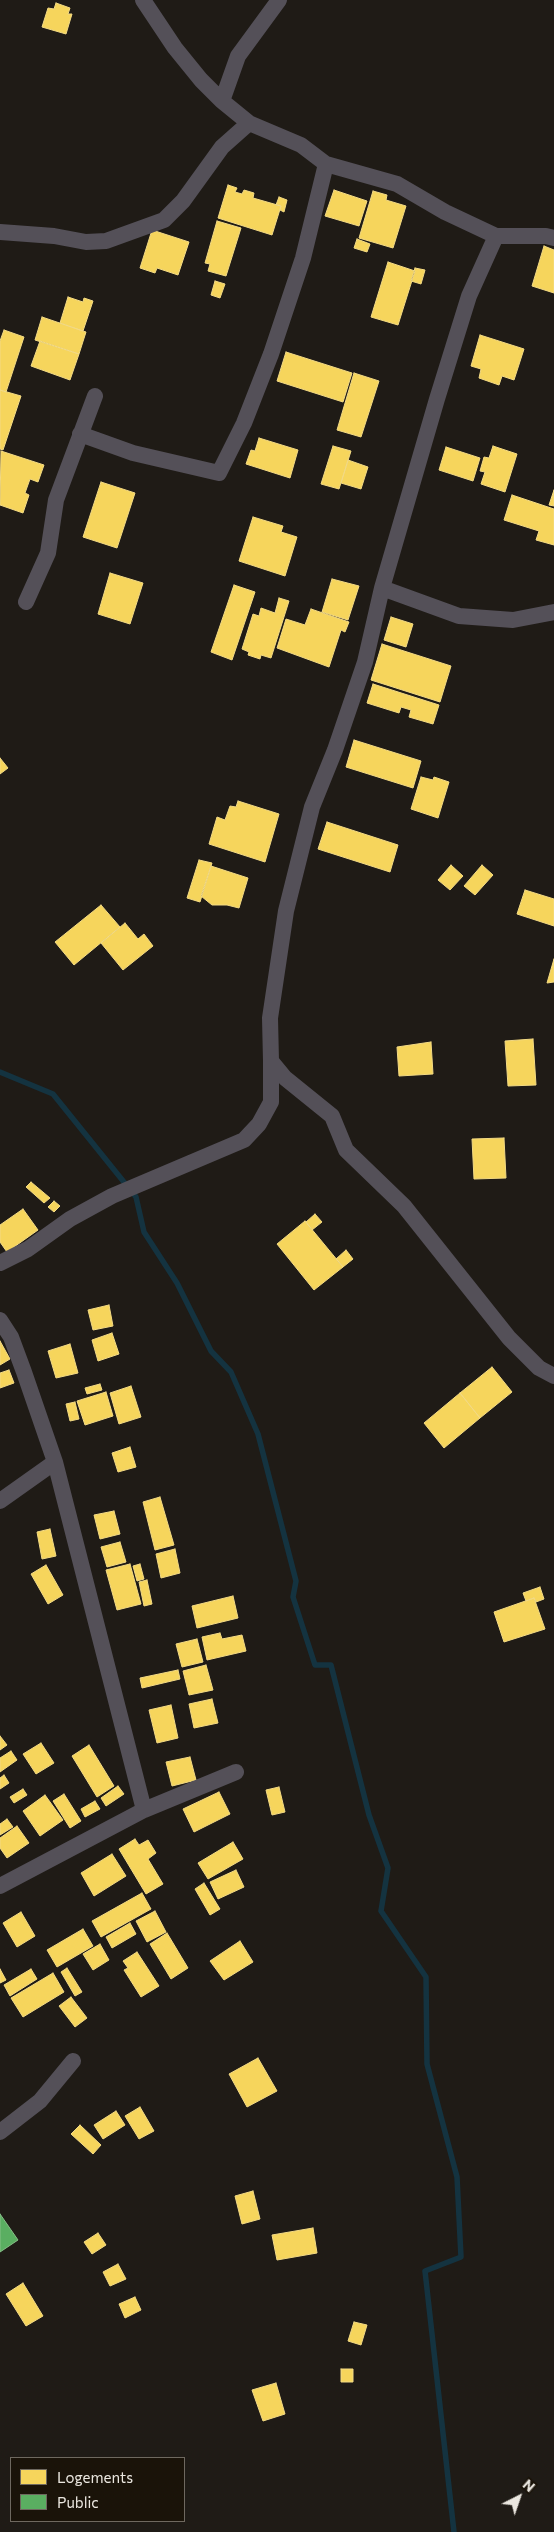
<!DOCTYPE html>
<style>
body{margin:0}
#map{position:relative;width:554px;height:2532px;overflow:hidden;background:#1f1b16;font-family:Commissioner,sans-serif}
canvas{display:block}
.legend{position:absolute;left:10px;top:2457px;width:175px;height:65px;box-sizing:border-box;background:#1a1309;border:1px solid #6e685f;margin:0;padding:6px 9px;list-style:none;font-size:15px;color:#ebe7e0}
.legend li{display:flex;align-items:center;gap:10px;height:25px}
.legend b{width:25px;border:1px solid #6e685f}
.north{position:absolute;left:494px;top:2472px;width:50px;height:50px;-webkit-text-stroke:4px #1a1309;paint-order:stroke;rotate:41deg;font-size:14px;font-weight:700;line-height:20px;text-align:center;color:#ebe7e0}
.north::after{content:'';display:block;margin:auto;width:18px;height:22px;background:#ebe7e0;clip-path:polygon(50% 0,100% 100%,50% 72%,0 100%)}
</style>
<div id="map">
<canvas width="554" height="2532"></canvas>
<ul class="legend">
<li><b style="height:14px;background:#f6d55c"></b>Logements</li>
<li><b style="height:14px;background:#5aae61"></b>Public</li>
</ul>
<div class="north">N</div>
</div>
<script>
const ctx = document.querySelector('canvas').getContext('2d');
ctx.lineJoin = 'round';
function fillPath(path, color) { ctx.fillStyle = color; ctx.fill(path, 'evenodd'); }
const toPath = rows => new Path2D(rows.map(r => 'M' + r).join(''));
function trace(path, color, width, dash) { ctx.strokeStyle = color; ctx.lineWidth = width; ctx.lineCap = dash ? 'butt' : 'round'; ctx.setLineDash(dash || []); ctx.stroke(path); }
const homes = toPath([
 [56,3,70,8,68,14,72,14,66,34,42,27,48,8,54,9,56,3],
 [228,185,237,188,235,192,242,194,244,190,254,193,253,198,281,206,272,235,218,218,228,185],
 [334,190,367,201,359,226,325,216,334,190],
 [373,191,387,195,386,200,406,206,393,248,359,238,373,191],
 [279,197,287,200,284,212,280,210,281,206,276,205,279,197],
 [217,221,241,228,226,276,208,271,210,264,205,263,217,221],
 [152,230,189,242,178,275,157,268,155,273,140,268,152,230],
 [357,239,370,244,367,252,354,248,357,239],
 [544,246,554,250,554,293,532,286,544,246],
 [388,262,415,271,398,325,371,317,388,262],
 [415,268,425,270,421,284,411,281,415,268],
 [215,281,225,284,220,298,211,295,215,281],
 [68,297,83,302,84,298,93,301,83,331,60,323,68,297],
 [42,317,86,332,79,354,35,340,42,317],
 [4,330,24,337,6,392,0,390,0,341,4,330],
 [480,335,524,349,514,380,502,376,499,385,479,378,481,369,471,366,480,335],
 [40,341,79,354,70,380,31,366,40,341],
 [286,352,352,373,343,402,277,381,286,352],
 [354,373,379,381,361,437,337,430,354,373],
 [0,390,21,396,3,450,0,449,0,390],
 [259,438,298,450,290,478,246,464,251,450,255,451,259,438],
 [333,446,351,451,339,489,321,484,333,446],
 [493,446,517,454,505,492,481,484,485,472,480,471,484,457,489,458,493,446],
 [446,447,480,458,473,481,439,470,446,447],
 [1,451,44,465,38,482,30,479,25,493,29,495,23,513,0,505,1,451],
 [348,460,368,467,361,489,341,483,348,460],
 [101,482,135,493,117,548,83,537,101,482],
 [554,490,554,506,549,505,554,490],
 [512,495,554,509,554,545,536,540,539,531,504,520,512,495],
 [253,517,283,526,281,532,297,537,285,576,239,561,253,517],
 [110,573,143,583,130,624,98,614,110,573],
 [332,579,359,586,348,620,322,612,332,579],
 [234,585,255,592,232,660,211,652,234,585],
 [279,598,289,601,271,658,261,655,260,659,248,655,249,652,242,649,253,614,259,616,261,608,275,613,279,598],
 [311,609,349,622,345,632,341,630,329,667,277,648,286,619,305,625,311,609],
 [391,617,413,624,406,647,384,640,391,617],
 [382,644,451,666,440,702,371,680,382,644],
 [373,684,439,705,433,724,409,717,411,710,401,707,399,713,367,703,373,684],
 [354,740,421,761,413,788,346,767,354,740],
 [0,758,8,768,0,774,0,758],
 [421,777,433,780,434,777,449,782,438,818,411,809,421,777],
 [238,801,279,814,265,862,209,844,217,817,225,820,230,806,236,807,238,801],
 [327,822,398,845,390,872,318,849,327,822],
 [199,860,212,863,200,902,187,898,199,860],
 [451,865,463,876,450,890,438,880,451,865],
 [482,865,493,875,475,895,464,886,482,865],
 [211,866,248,878,239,908,227,905,212,905,201,896,211,866],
 [525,890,554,899,554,926,517,914,525,890],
 [101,905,120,927,74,965,55,942,101,905],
 [125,923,138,939,144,934,153,946,123,970,101,943,125,923],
 [554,959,554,982,547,983,554,959],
 [533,1039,536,1085,508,1086,505,1041,533,1039],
 [431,1042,433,1074,399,1076,397,1047,431,1042],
 [504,1138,506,1178,474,1179,472,1139,504,1138],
 [31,1182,50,1198,44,1203,26,1187,31,1182],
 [54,1201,60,1206,54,1212,48,1207,54,1201],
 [23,1209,38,1230,7,1252,0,1242,0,1225,23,1209],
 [315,1214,322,1222,312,1230,306,1222,315,1214],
 [305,1221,343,1267,314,1290,277,1244,305,1221],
 [346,1250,353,1259,343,1267,336,1259,346,1250],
 [109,1305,113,1326,93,1330,88,1310,109,1305],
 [112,1333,119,1354,98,1361,92,1340,112,1333],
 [0,1341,10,1359,0,1365,0,1341],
 [70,1344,78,1373,56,1378,48,1351,70,1344],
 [492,1367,512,1392,480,1418,460,1393,492,1367],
 [9,1370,14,1383,0,1388,0,1373,9,1370],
 [100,1384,102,1390,87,1394,85,1388,100,1384],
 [131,1386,141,1417,119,1424,110,1393,131,1386],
 [106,1392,113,1416,85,1425,77,1401,106,1392],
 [460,1393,480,1418,444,1448,424,1423,460,1393],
 [75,1402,79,1419,70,1421,66,1404,75,1402],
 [130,1447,136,1467,118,1472,112,1453,130,1447],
 [160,1497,174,1545,155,1550,143,1502,160,1497],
 [114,1511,120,1534,100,1539,94,1515,114,1511],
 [50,1529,56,1556,42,1559,37,1532,50,1529],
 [120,1542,126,1562,107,1567,101,1547,120,1542],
 [175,1549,180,1573,161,1578,156,1554,175,1549],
 [130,1564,141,1604,117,1610,106,1570,130,1564],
 [140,1564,144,1579,137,1581,133,1566,140,1564],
 [46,1565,63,1595,48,1604,31,1574,46,1565],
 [147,1580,152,1604,144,1606,139,1582,147,1580],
 [540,1587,544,1599,536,1602,534,1598,526,1601,523,1593,540,1587],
 [233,1596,238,1618,197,1628,192,1606,233,1596],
 [534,1598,545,1629,504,1642,494,1612,534,1598],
 [220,1633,222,1639,242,1635,246,1651,207,1660,202,1637,220,1633],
 [197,1639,203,1662,182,1667,176,1644,197,1639],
 [206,1665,213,1690,189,1695,183,1671,206,1665],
 [178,1670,180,1679,142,1688,140,1678,178,1670],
 [212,1699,218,1723,194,1728,189,1704,212,1699],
 [171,1705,178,1738,157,1743,149,1710,171,1705],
 [0,1736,7,1745,0,1750,0,1736],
 [41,1743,54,1763,36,1774,23,1754,41,1743],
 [89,1745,114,1786,97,1797,72,1756,89,1745],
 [11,1751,17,1760,0,1772,0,1758,11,1751],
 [190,1757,196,1780,172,1786,166,1762,190,1757],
 [4,1775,9,1783,0,1789,0,1778,4,1775],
 [118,1786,124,1794,106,1806,101,1798,118,1786],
 [279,1787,285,1812,272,1815,266,1790,279,1787],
 [23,1789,27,1795,14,1803,10,1797,23,1789],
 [219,1792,230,1814,194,1832,183,1809,219,1792],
 [64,1794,81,1821,70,1828,53,1801,64,1794],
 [45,1795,63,1820,40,1836,23,1811,45,1795],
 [95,1801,100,1809,85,1817,81,1809,95,1801],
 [7,1819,13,1827,0,1835,0,1824,7,1819],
 [17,1826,29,1843,7,1858,0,1848,0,1838,17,1826],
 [135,1839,139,1845,148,1840,156,1853,148,1859,163,1884,146,1894,119,1849,135,1839],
 [233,1842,243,1859,208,1879,198,1863,233,1842],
 [112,1854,126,1876,94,1896,81,1873,112,1854],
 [236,1870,244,1887,218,1899,210,1882,236,1870],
 [204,1883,220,1909,210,1915,195,1889,204,1883],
 [142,1893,151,1909,101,1937,92,1921,142,1893],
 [155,1911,166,1932,147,1942,136,1921,155,1911],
 [21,1912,35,1936,17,1947,3,1923,21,1912],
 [130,1923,136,1934,112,1948,106,1937,130,1923],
 [83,1929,93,1946,57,1967,47,1950,83,1929],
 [167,1933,188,1968,171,1979,150,1944,167,1933],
 [240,1941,253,1962,224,1980,210,1961,240,1941],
 [100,1944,109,1960,93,1970,83,1954,100,1944],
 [137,1952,159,1986,141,1997,124,1970,128,1968,123,1961,137,1952],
 [67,1968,82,1992,75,1996,61,1972,67,1968],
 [0,1969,6,1980,0,1983,0,1969],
 [31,1969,37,1979,10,1996,4,1985,31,1969],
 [53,1973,64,1992,23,2017,11,1998,53,1973],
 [71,1997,87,2018,75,2027,59,2006,71,1997],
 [258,2058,277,2091,247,2107,229,2074,258,2058],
 [140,2107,154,2131,139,2139,125,2116,140,2107],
 [116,2111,125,2125,103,2139,94,2125,116,2111],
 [80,2125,101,2145,93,2154,71,2134,80,2125],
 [253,2191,260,2219,242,2224,235,2196,253,2191],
 [313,2228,317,2253,277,2260,272,2235,313,2228],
 [98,2233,106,2245,92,2254,84,2242,98,2233],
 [118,2264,126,2279,110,2286,103,2272,118,2264],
 [23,2283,43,2316,26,2326,6,2294,23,2283],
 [135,2297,141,2310,125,2318,119,2304,135,2297],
 [354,2322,367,2325,361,2345,348,2341,354,2322],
 [341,2369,353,2369,353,2382,341,2382,341,2369],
 [276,2383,285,2414,263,2421,252,2390,276,2383]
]);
const public = toPath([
 [0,2214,18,2240,0,2252,0,2214]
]);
const stream = toPath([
 [0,1072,53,1094,136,1197,144,1232,177,1283,211,1351,231,1372,258,1434,296,1581,293,1597,315,1665,331,1665,369,1815,388,1868,381,1911,426,1977,427,2064,457,2177,461,2257,425,2271,454,2532]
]);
const street = toPath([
 [143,0,175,48,201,80,222,101,249,123,301,145,326,164,397,184,445,212,496,236,546,236,554,238],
 [222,101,238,56,279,0],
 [0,232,54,236,86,242,106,241,164,220,183,201,222,147,249,123],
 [496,236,469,296,437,399,382,588,365,662,335,750,312,807,286,911,270,1018,271,1061,285,1078,332,1116,346,1150,404,1206,509,1338,539,1368,554,1376],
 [80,434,133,453,219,473,244,423,271,354,303,258,326,164],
 [382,588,459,616,513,620,554,612],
 [26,602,48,553,56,500,95,396],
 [0,1263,28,1249,70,1219,112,1196,244,1140,259,1124,271,1102,271,1061],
 [0,1320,11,1337,24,1372,55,1462,144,1810],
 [0,1501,55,1462],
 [0,1886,144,1810,236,1772],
 [0,2132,40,2101,73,2061]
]);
fillPath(homes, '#f6d55c');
trace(homes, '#f3da84', 1);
fillPath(public, '#5aae61');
trace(public, '#86bf87', 1);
trace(stream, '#143340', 5.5);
trace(street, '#545058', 16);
</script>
